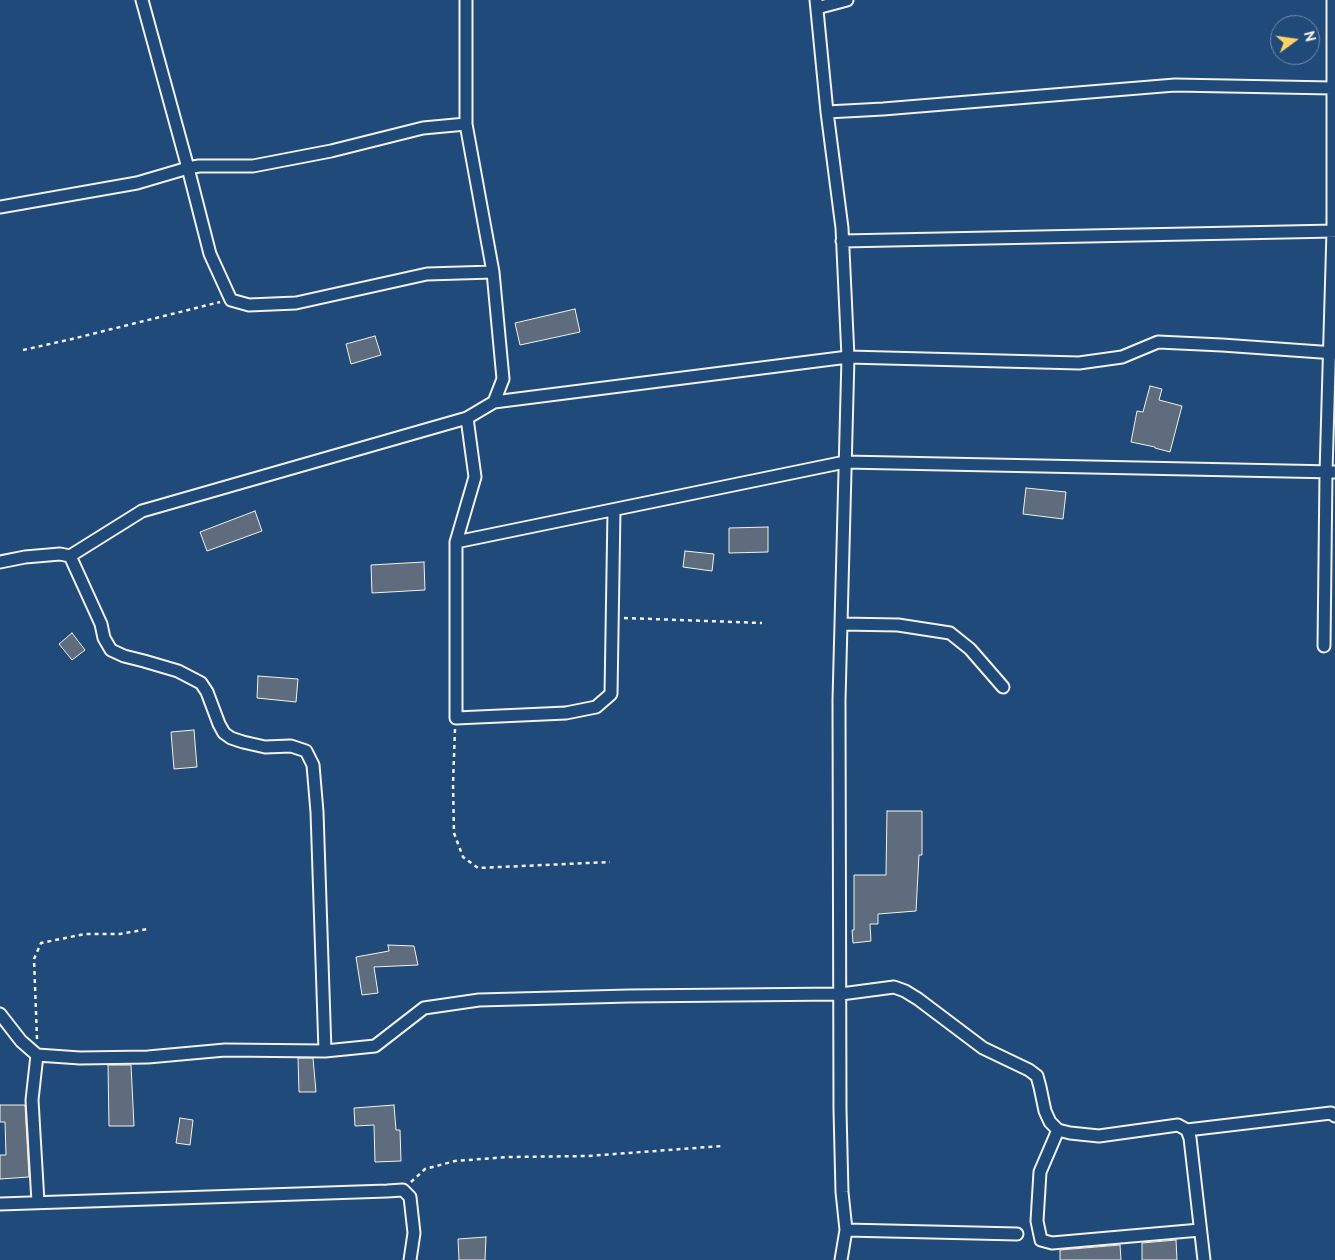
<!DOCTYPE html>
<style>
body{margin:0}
#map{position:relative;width:1335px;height:1260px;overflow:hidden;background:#1f4a7a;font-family:"Balsamiq Sans",sans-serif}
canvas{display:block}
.north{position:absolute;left:1270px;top:15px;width:50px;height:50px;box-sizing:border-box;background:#1f4a7a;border:1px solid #748da6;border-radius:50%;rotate:76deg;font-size:14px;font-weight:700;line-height:20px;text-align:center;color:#f4f1e8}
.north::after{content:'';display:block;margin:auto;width:18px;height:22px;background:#ffd166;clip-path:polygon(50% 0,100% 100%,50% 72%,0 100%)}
</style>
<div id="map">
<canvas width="1335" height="1260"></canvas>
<div class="north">N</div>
</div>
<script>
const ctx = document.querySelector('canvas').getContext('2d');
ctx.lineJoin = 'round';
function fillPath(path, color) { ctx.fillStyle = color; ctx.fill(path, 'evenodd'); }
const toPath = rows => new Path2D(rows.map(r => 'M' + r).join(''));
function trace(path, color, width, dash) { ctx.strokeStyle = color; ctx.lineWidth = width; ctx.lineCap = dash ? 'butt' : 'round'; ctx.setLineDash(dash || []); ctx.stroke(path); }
const building = toPath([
 [575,309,580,332,520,345,515,323,575,309],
 [375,336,381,355,351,364,346,344,375,336],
 [1150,386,1162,389,1159,400,1182,406,1170,452,1155,448,1155,447,1131,442,1137,411,1143,412,1150,386],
 [1026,488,1066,492,1063,519,1023,514,1026,488],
 [255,511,262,531,207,551,200,532,255,511],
 [768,527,768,552,729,553,729,528,768,527],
 [685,551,714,554,712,571,683,567,685,551],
 [424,562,425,590,372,593,371,565,424,562],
 [72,633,85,650,72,660,59,644,72,633],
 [258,676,298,679,296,702,257,698,258,676],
 [194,730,197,767,174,769,171,732,194,730],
 [887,811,922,811,922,855,919,855,916,911,878,914,878,924,870,924,871,941,853,943,852,930,854,930,854,875,886,875,887,811],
 [388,945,414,946,418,965,374,967,378,993,362,995,356,957,389,951,388,945],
 [298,1058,313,1058,316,1092,299,1092,298,1058],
 [108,1065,131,1065,134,1126,109,1126,108,1065],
 [0,1105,25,1105,29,1177,0,1179,0,1155,6,1155,5,1122,0,1122,0,1105],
 [394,1105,396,1130,400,1130,401,1161,375,1162,374,1125,355,1126,354,1108,394,1105],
 [180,1118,193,1120,190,1145,176,1143,180,1118],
 [486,1237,485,1260,459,1260,458,1239,486,1237],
 [1176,1240,1177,1260,1142,1260,1142,1243,1176,1240],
 [1120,1245,1121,1260,1060,1260,1060,1250,1120,1245]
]);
const path = toPath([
 [23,350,72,339,220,302],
 [624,618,762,623],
 [455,729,453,784,454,833,463,857,478,868,610,862],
 [37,1039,34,959,41,943,85,934,120,934,148,929],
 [411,1182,425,1169,455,1161,508,1157,588,1156,722,1146]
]);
const street = toPath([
 [142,0,188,168,199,166,253,166,331,151,423,128,466,124],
 [816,0,827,112,842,228,848,357,839,700,840,1110,842,1192,846,1230,841,1260],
 [817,8,847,0],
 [827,112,883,109,1175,85,1332,88],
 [0,207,137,183,188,168,210,254,231,300,249,305,296,303,427,274,493,272],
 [842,241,1335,231],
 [494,402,848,357,1079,363,1122,357,1158,342,1222,345,1335,353],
 [467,418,475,477,456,542,456,718,566,713,596,707,611,694,614,510],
 [456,542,845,462,1335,472],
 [70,556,142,511,467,418,494,402,503,379,493,272,466,124,466,0],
 [0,562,25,557,60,554,70,556,101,624,104,638,111,650,124,656,144,661,178,671,201,683,207,692,219,724,224,733,231,738,243,742,265,747,291,746,306,751,313,765,317,812,325,1051],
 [841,624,898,625,950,633,970,649,1003,687],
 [1324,646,1326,473,1333,231,1333,0],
 [0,1014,21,1041,37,1055,80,1058,148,1057,225,1050,325,1051,375,1046,424,1008,479,1000,629,996,841,994,894,987,905,991,918,999,983,1048,1029,1070,1037,1076,1040,1087,1045,1111,1050,1122,1058,1130,1070,1133,1099,1136,1178,1125,1187,1130,1190,1138,1204,1260],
 [37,1055,32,1100,38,1202],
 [1058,1130,1040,1172,1037,1221,1041,1240,1052,1243,1200,1230],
 [1187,1130,1331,1113,1335,1116],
 [0,1204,387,1191,403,1190,410,1197,414,1233,410,1260],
 [846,1230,1017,1234]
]);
fillPath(building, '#5e6c7e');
trace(building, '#f4f1e8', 1);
trace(street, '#f4f1e8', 15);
trace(path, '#f4f1e8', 2.5, [4, 4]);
trace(street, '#1f4a7a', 11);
</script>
